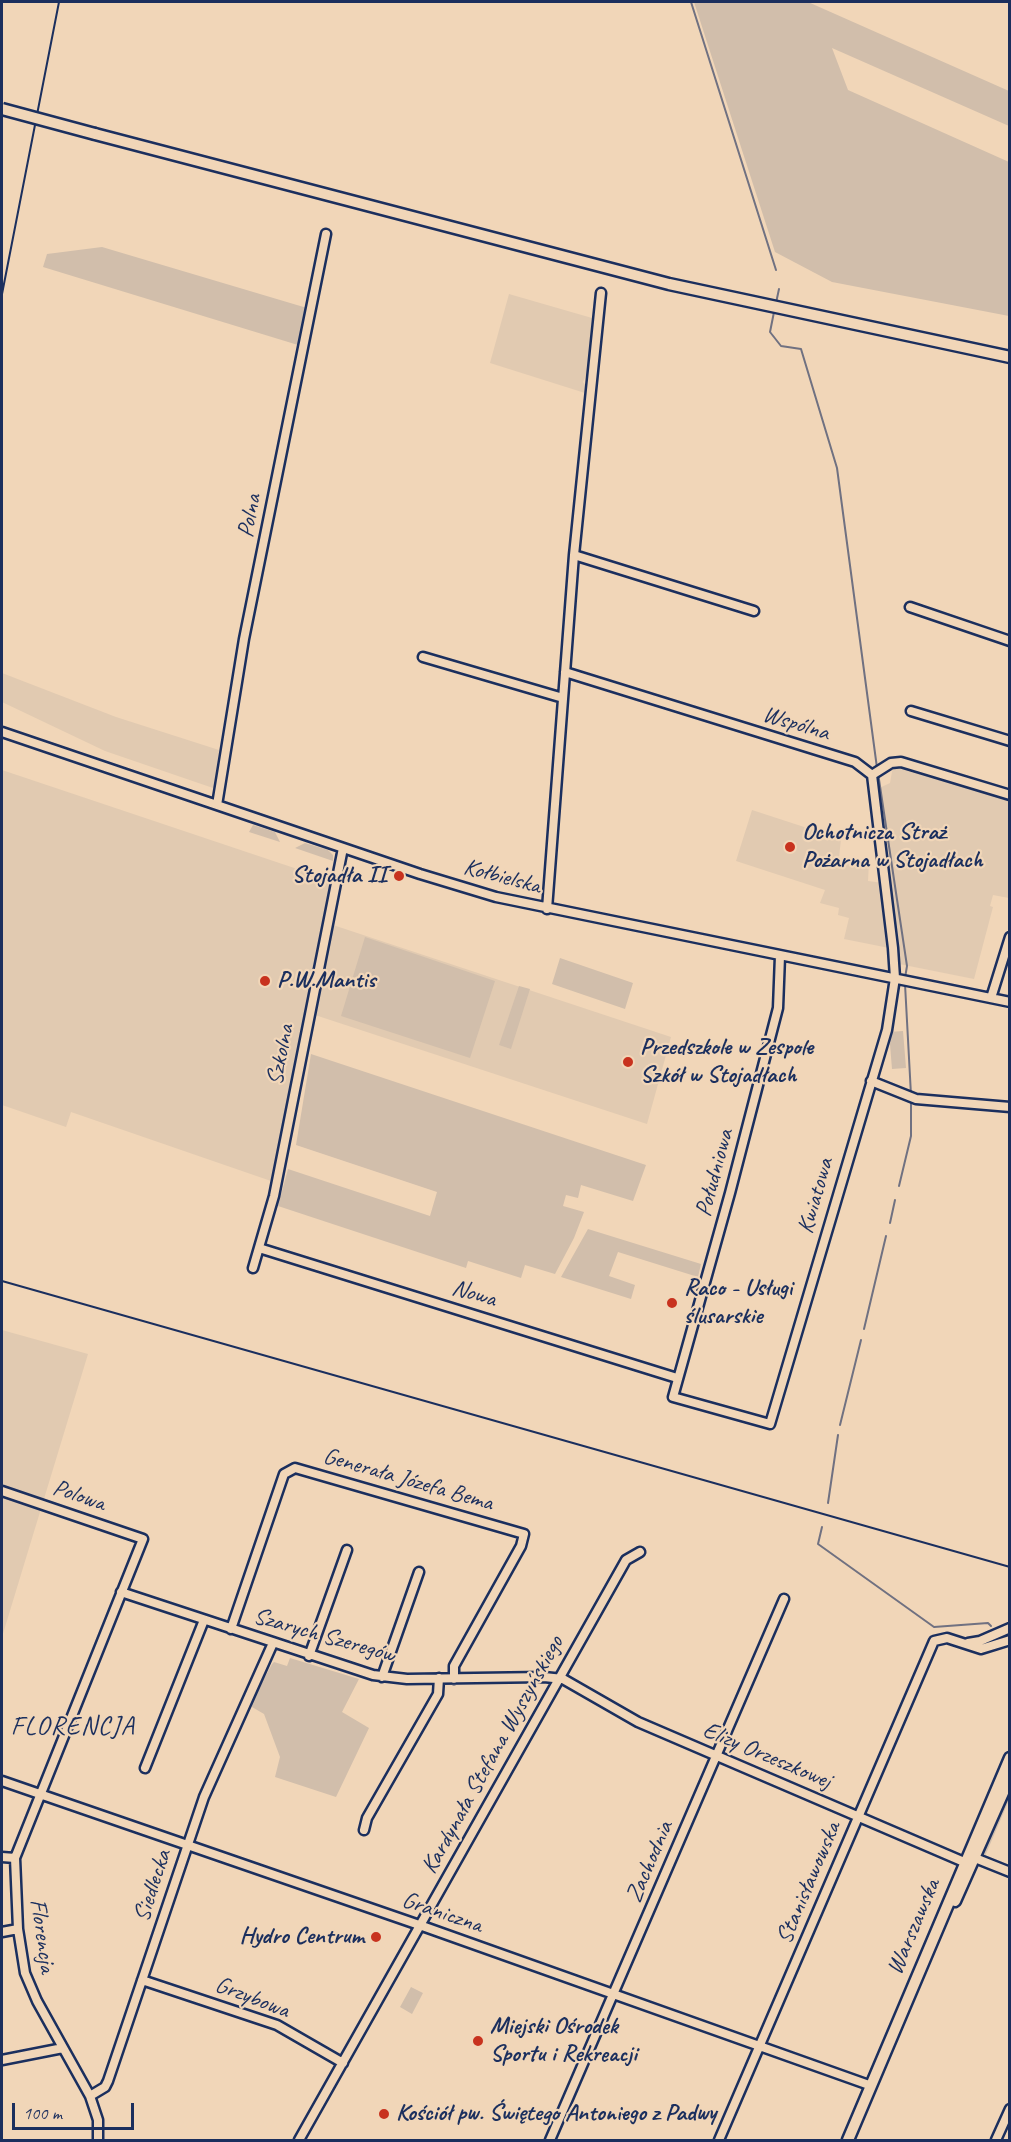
<!DOCTYPE html>
<meta charset="utf-8">
<style>
body{margin:0}
#map{position:relative;width:1011px;height:2142px;overflow:hidden;background:#f1d6b8;font-family:Caveat,sans-serif}
canvas{display:block}
.frame{position:absolute;inset:0;border:3px solid #1b2f5e;pointer-events:none}
.scale{position:absolute;left:12px;top:2103px;width:122px;height:27px;box-sizing:border-box;border:3px solid #1b2f5e;border-top:0;padding-left:8px;font-size:18px;line-height:21px;white-space:nowrap;color:#1b2f5e;-webkit-text-stroke:4px #f1d6b8;paint-order:stroke}
</style>
<div id="map">
<canvas width="1011" height="2142"></canvas>
<div class="frame"></div>
<div class="scale">100 m</div>
</div>
<script>
const ctx = document.querySelector('canvas').getContext('2d');
ctx.lineJoin = 'round';
function fillPath(path, color) { ctx.fillStyle = color; ctx.fill(path, 'evenodd'); }
const toPath = rows => new Path2D(rows.map(r => 'M' + r).join(''));
function trace(path, color, width, dash) { ctx.strokeStyle = color; ctx.lineWidth = width; ctx.lineCap = dash ? 'butt' : 'round'; ctx.setLineDash(dash || []); ctx.stroke(path); }
function label(font, color, halo, rows, align = 'center') {
  ctx.font = font + ' Caveat,sans-serif'; ctx.lineWidth = 4.5; ctx.setLineDash([]); ctx.textBaseline = 'middle'; ctx.strokeStyle = halo; ctx.fillStyle = color; for (const [text, x, y, turn = 0] of rows) {
    ctx.save(); ctx.translate(x, y); ctx.rotate((+turn || 0) * Math.PI / 180); ctx.textAlign = isNaN(turn) ? turn : align; if (halo) ctx.strokeText(text, 0, 0); ctx.fillText(text, 0, 0); ctx.restore();
  }
}
const built = toPath([
 [509,294,592,318,588,371,583,382,586,386,585,393,490,363],
 [2,673,116,717,219,750,215,786,213,788,105,751,2,702],
 [893,766,929,774,1009,800,1009,898,993,895,990,906,993,907,974,979,899,964,875,790,890,783],
 [2,770,333,881,271,1181,71,1112,66,1127,2,1105],
 [752,810,841,839,839,858,869,862,868,881,883,883,889,948,844,939,849,918,838,915,839,908,820,903,825,890,736,861],
 [333,925,671,1037,647,1124,315,1015],
 [2,1330,88,1354,2,1637]
]);
const green = toPath([
 [694,2,808,2,1009,91,1009,126,832,48,848,90,1009,162,1009,316,832,282,775,252],
 [102,247,307,308,298,345,43,267,47,254],
 [253,825,275,832,280,842,249,832],
 [305,843,328,850,333,855,333,861,295,848],
 [365,937,495,981,470,1058,341,1016],
 [560,958,633,983,625,1009,552,984],
 [519,986,530,989,511,1049,499,1045],
 [903,1031,906,1068,892,1069,889,1032],
 [311,1054,646,1165,633,1201,581,1185,578,1198,566,1195,563,1206,584,1212,574,1238,555,1274,525,1265,521,1278,468,1261,466,1268,278,1206,288,1169,430,1216,437,1192,296,1145],
 [588,1229,701,1264,698,1277,618,1252,609,1276,635,1285,631,1299,561,1277],
 [290,1658,359,1679,342,1712,369,1728,336,1797,275,1777,280,1757,264,1714,252,1707,251,1703,272,1664,274,1662,287,1666],
 [1008,1797,1009,1800,985,1856,983,1849],
 [411,1987,423,1993,412,2014,400,2007]
]);
const stream = toPath([
 [691,2,776,270],
 [776,303,779,289],
 [774,312,770,332,781,346,801,349,837,468,877,768],
 [878,773,907,966,905,978],
 [905,984,911,1095],
 [899,1186,911,1136,911,1101],
 [890,1223,895,1200],
 [864,1329,886,1236],
 [840,1425,861,1340],
 [828,1503,838,1435],
 [822,1527,818,1544,934,1627,988,1623,991,1626]
]);
const minor = toPath([
 [574,555,754,611],
 [910,607,1010,641],
 [423,657,563,698],
 [565,672,855,762,872,775],
 [911,711,1010,741],
 [2,732,420,874,496,897,1010,1002],
 [872,775,891,763,901,762,1010,795],
 [217,805,244,639,326,234],
 [547,909,574,555,601,293],
 [780,956,778,1008,730,1193,673,1397,770,1424,887,1030,895,978,893,948,872,775],
 [991,998,1010,937],
 [871,1081,916,1099,1010,1107],
 [259,1248,677,1378],
 [253,1268,274,1196,343,848],
 [2,1491,143,1539,15,1858,18,1929,25,1973,37,2001,90,2096],
 [121,1592,373,1675,407,1679,544,1677,563,1679,638,1722,964,1862],
 [231,1629,284,1474,295,1468,524,1534,521,1546,454,1666,454,1679],
 [968,1643,980,1641,1010,1628],
 [309,1656,347,1550],
 [382,1677,419,1572],
 [145,1768,204,1620],
 [2,1781,425,1927,869,2085],
 [364,1830,367,1818,438,1694,439,1678],
 [2,1857,15,1858],
 [975,1858,1010,1872],
 [2,1932,18,1929],
 [142,1980,277,2025,343,2063],
 [2,2060,63,2048],
 [98,2140,98,2120,90,2096,105,2087,108,2081,204,1797,273,1643],
 [299,2140,626,1560,640,1552],
 [550,2140,784,1599],
 [719,2140,934,1641,947,1638,981,1649,1010,1640],
 [996,2140,1010,2109]
]);
const major = toPath([
 [95,134,669,284,1010,357],
 [955,1901,1010,1777],
 [848,2140,1010,1758]
]);
const rail = toPath([
 [2,294,59,2],
 [2,1281,1010,1567]
]);
const majorBridge = toPath([
 [2,109,95,134]
]);
const markers = [
 [790,847,6,"#c8321e"],
 [399,876,6,"#c8321e"],
 [265,981,6,"#c8321e"],
 [628,1062,6,"#c8321e"],
 [672,1303,6,"#c8321e"],
 [376,1937,6,"#c8321e"],
 [478,2041,6,"#c8321e"],
 [384,2114,6,"#c8321e"]
];
const streetNames = [
 ["Polna",250,516,-79],
 ["Wspólna",796,724,17],
 ["Kołbielska",502,877,15],
 ["Szkolna",281,1055,-79],
 ["Południowa",715,1173,-75],
 ["Kwiatowa",816,1196,-74],
 ["Nowa",474,1294,17],
 ["Generała Józefa Bema",408,1480,16],
 ["Polowa",79,1496,19],
 ["Szarych Szeregów",324,1636,16],
 ["Kardynała Stefana Wyszyńskiego",493,1755,-61],
 ["Elizy Orzeszkowej",767,1756,23],
 ["Zachodnia",650,1862,-67],
 ["Stanisławowska",809,1883,-67],
 ["Siedlecka",153,1886,-72],
 ["Graniczna",442,1913,19],
 ["Warszawska",914,1927,-67],
 ["Florencja",42,1936,82],
 ["Grzybowa",252,1998,21]
];
const poiNames = [
 ["Ochotnicza Straż",802,833],
 ["Pożarna w Stojadłach",802,861],
 ["Stojadła II",387,876,"right"],
 ["P.W.Mantis",277,981],
 ["Przedszkole w Zespole",640,1048],
 ["Szkół w Stojadłach",640,1076],
 ["Raco - Usługi",684,1289],
 ["ślusarskie",684,1317],
 ["Hydro Centrum",364,1937,"right"],
 ["Miejski Ośrodek",490,2027],
 ["Sportu i Rekreacji",490,2055],
 ["Kościół pw. Świętego Antoniego z Padwy",396,2114]
];
const neighbourhoodNames = [
 ["FLORENCJA",73,1727]
];
fillPath(built, '#e1cab1');
fillPath(green, '#d1beab');
trace(stream, '#707181', 2);
trace(minor, '#1b2f5e', 13);
trace(major, '#1b2f5e', 15);
trace(minor, '#f1d6b8', 8);
trace(major, '#f1d6b8', 10);
trace(rail, '#1b2f5e', 2);
trace(majorBridge, '#1b2f5e', 15, []);
trace(majorBridge, '#f1d6b8', 10);
for (const [x, y, r, color] of markers) { const dot = new Path2D(); dot.arc(x, y, r, 0, 2 * Math.PI); ctx.fillStyle = color; ctx.fill(dot); trace(dot, '#f1d6b8', 2); }
label('24px', '#1b2f5e', '#f1d6b8', streetNames);
label('bold 24px', '#1b2f5e', '#f1d6b8', poiNames, 'left');
ctx.letterSpacing = '1.5px';
label('26px', '#1b2f5e', '#f1d6b8', neighbourhoodNames);
ctx.letterSpacing = '0px';
</script>
